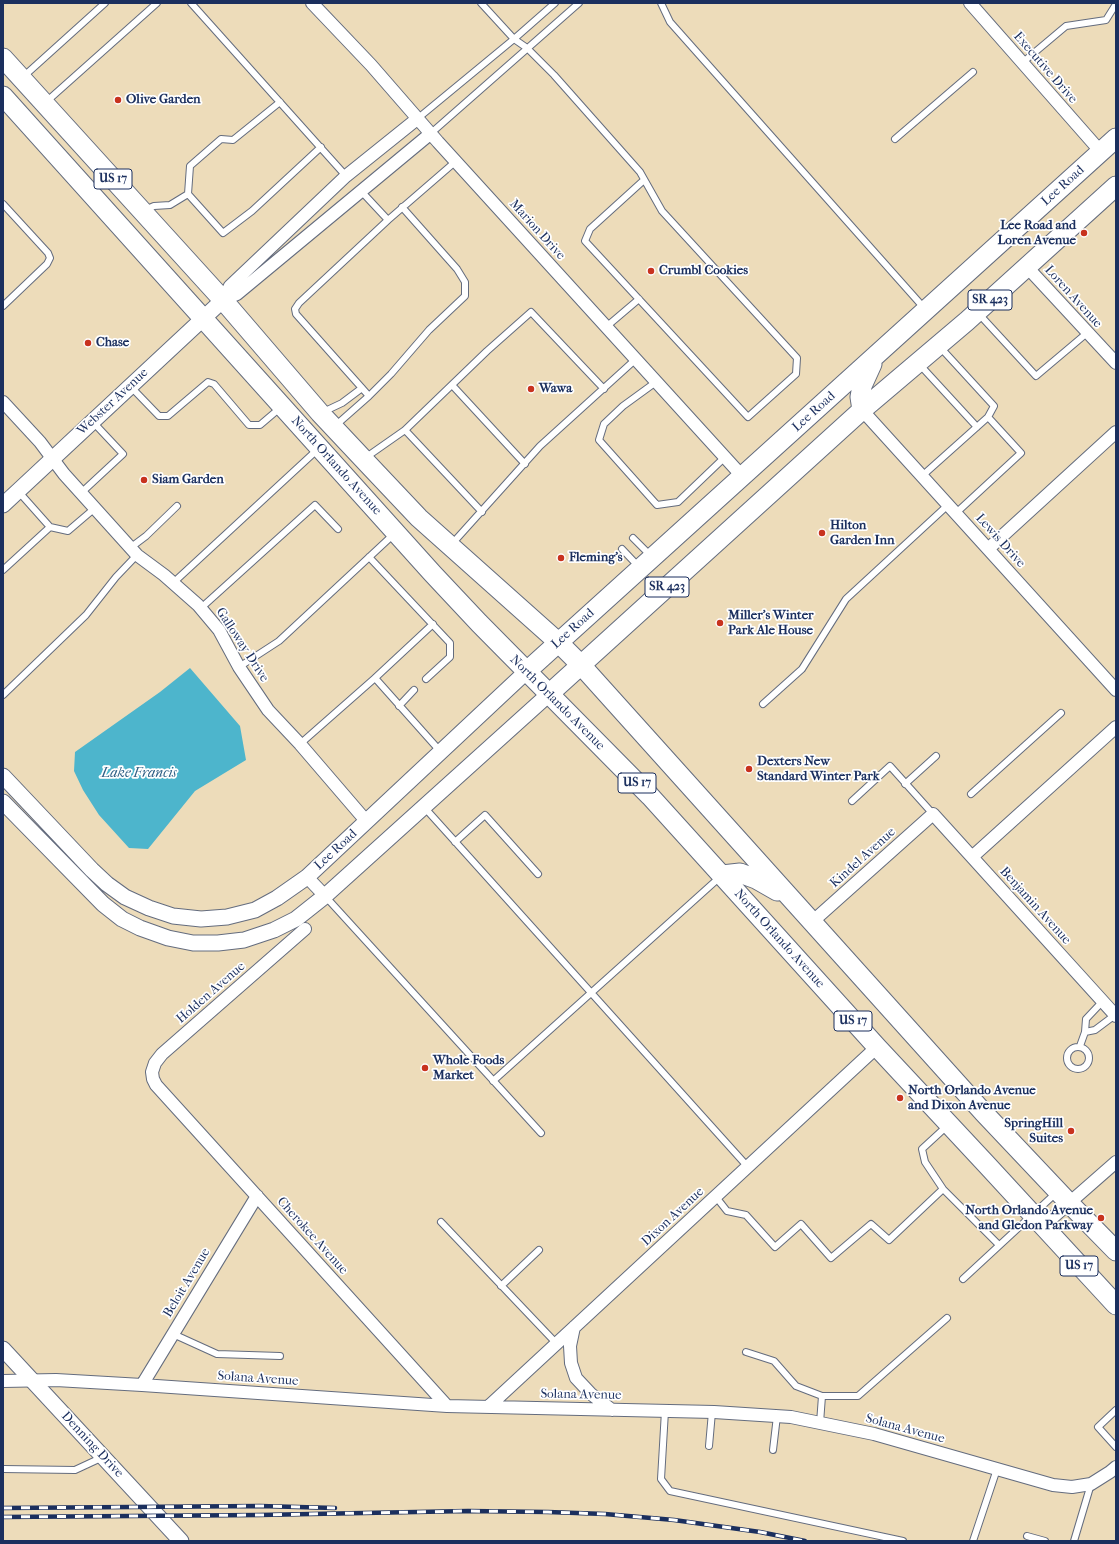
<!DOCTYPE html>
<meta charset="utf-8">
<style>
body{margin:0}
#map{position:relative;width:1119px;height:1544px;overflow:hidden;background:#eddcba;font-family:"IM FELL French Canon",serif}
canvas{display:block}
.frame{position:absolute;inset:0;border:4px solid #1b2f5e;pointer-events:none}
</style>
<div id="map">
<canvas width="1119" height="1544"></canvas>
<div class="frame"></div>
</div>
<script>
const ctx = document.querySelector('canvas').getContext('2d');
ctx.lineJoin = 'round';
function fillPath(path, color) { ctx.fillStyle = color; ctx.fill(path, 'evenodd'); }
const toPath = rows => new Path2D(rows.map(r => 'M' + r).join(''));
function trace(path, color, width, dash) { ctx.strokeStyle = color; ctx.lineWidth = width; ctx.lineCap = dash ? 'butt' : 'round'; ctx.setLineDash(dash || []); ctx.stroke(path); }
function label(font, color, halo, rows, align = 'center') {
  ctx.font = font + ' "IM FELL French Canon",serif'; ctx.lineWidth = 3.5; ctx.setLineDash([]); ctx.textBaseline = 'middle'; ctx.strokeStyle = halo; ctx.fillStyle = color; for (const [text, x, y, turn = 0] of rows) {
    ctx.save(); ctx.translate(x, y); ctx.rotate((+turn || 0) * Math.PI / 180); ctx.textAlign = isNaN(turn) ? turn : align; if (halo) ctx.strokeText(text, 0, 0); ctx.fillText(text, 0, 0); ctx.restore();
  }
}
const water = toPath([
 [190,668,240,726,246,760,195,791,148,849,129,848,99,815,83,790,74,771,75,752,160,692]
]);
const service = toPath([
 [191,3,346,176],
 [481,3,514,39,527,48,554,75,640,172,662,211,797,358,796,374,748,417,585,241,590,229,644,180],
 [661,3,670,22,925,309],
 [1022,63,1066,26,1106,20,1116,4],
 [23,77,105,3],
 [46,102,157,3],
 [280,102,233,140,221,139,190,166,188,194,223,233,252,211,321,147],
 [417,119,514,39,555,3],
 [430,134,579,3],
 [895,139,973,72],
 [361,191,388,220],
 [3,204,48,253,50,258,47,264,3,306],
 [145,210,154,206,170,205,188,194],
 [978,313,1036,376,1087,333],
 [606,327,639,299],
 [939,346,994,406,988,417],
 [920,365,977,427],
 [656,382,623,406,604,424,599,440,657,505,678,502,725,457],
 [452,385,525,464],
 [131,387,159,416,168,416,208,382,214,384,249,425,260,425,280,408],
 [369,396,296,314,295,309,299,303,388,220,455,162],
 [323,412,342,403,362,388],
 [335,426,369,396,391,374,429,330,465,296,465,282,457,269,402,207],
 [365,458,405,430],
 [922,476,988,417,1021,453,956,513],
 [81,493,123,454,92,421],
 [482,512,405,430,487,351,531,312,604,389],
 [50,527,68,531,95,508],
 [633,538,651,556],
 [451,545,540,446,636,359],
 [130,548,146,536,177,506],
 [622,549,639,567],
 [369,557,450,643,450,657,426,679],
 [3,570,50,527,18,491],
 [173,583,317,450],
 [201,608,315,505,338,529],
 [433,624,375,678,440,751],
 [239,667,279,641,394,534],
 [3,695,86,615,116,577,137,555],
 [763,704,802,669,846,599,948,505],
 [399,706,414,690],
 [300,744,375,678],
 [905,784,936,756],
 [971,794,1061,713],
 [852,801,890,766,933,814],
 [424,807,748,1167],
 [455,842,485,815,538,874],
 [325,896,541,1133],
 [1085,1032,1095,1030,1115,1015],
 [1080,1046,1085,1032,1086,1019,1102,1002],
 '1067 1058a11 11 0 1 1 22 0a11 11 0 1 1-22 0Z',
 [493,1081,720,877],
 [943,1189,925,1162,922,1149,947,1126],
 [716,1197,727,1211,746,1215,775,1247,801,1224,831,1258,871,1224,889,1240,943,1189,999,1245],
 [441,1222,557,1344],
 [963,1279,1056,1193],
 [501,1286,539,1250],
 [173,1334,217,1354,280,1356],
 [746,1352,774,1361,796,1386,822,1396],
 [1116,1410,1098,1427,1116,1447],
 [665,1411,661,1479,670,1491,903,1541],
 [820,1423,822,1396,858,1396,947,1318],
 [709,1446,712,1412],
 [773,1450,777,1416],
 [3,1469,75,1470,103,1457],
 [1027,1536,1045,1541],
 [973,1541,997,1469],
 [1074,1541,1091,1484]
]);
const minor = toPath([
 [312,3,371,65,438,142,742,476],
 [970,3,1101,152],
 [1027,267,1116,363],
 [223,300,230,286,346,176,417,119],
 [223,300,237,294,430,134],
 [3,402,40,442,64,474,137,555,164,575,198,605,219,630,239,667,268,710,300,744,367,822],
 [862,410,1116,690],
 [988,549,1116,432],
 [972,857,1116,727],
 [307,877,325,896],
 [812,922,933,814,1116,1016],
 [305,929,162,1054,155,1063,152,1072,153,1079,156,1085,447,1406],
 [1043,1226,1116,1162],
 [574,1327,570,1346,571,1363,576,1378,591,1394,612,1410],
 [3,1381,56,1380,142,1385,447,1406,714,1412,791,1417,874,1434,1053,1485,1072,1487,1091,1484,1110,1472,1116,1467],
 [142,1385,257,1196],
 [488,1407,877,1047]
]);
const tertiary = toPath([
 [3,505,223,300],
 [3,776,92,870,107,884,125,897,149,908,173,916,201,919,227,917,255,910,277,898,307,877,527,671],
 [3,802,103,904,122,919,140,928,168,938,193,943,218,943,244,940,274,930,296,919,325,896,549,694],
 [3,1349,181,1541]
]);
const primary = toPath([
 [3,58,223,300,320,413,367,463,419,518,558,642,581,665,983,1112,1069,1203,1116,1251],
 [3,96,433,574,479,623,650,796,877,1047,987,1165,1116,1305],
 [862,410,860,397,862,386,872,364],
 [527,671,1116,138],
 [549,694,862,410,967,321,1116,186],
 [722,875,740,873,756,879,777,891]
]);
const rail = toPath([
 [3,1508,260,1506,335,1508],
 [3,1517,259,1515,468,1511,548,1512,605,1514,674,1520,760,1532,805,1541]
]);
const markers = [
 [118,100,4,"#c8321e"],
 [1084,233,4,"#c8321e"],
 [651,271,4,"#c8321e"],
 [88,343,4,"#c8321e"],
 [531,389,4,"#c8321e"],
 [144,480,4,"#c8321e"],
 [822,533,4,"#c8321e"],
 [561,558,4,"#c8321e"],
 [720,623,4,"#c8321e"],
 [749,769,4,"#c8321e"],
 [425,1068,4,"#c8321e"],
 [900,1098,4,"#c8321e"],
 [1071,1131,4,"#c8321e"],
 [1101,1218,4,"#c8321e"]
];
const shields = [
 [113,179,38],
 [990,300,44],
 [667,587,44],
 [637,783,38],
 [853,1021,38],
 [1079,1266,38]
];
const shieldNames = [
 ["US 17",113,179],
 ["SR 423",990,300],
 ["SR 423",667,587],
 ["US 17",637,783],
 ["US 17",853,1021],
 ["US 17",1079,1266]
];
const streetNames = [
 ["Executive Drive",1045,68,49],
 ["Lee Road",1063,186,-42],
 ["Marion Drive",537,230,48],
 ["Loren Avenue",1073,297,48],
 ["Webster Avenue",113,402,-43],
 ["Lee Road",814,412,-42],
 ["North Orlando Avenue",336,466,48],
 ["Lewis Drive",1000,541,48],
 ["Lee Road",573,629,-42],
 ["Galloway Drive",242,645,57],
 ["North Orlando Avenue",557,703,45],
 ["Lee Road",336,850,-43],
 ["Kindel Avenue",863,858,-42],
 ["Benjamin Avenue",1035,906,48],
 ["North Orlando Avenue",779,939,48],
 ["Holden Avenue",211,993,-41],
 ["Dixon Avenue",673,1217,-43],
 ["Cherokee Avenue",312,1236,48],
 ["Beloit Avenue",187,1283,-59],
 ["Solana Avenue",258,1379,4],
 ["Solana Avenue",581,1395,1],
 ["Solana Avenue",905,1429,15],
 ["Denning Drive",92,1445,47]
];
const poiNames = [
 ["Olive Garden",126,100],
 ["Lee Road and",1076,226,"right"],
 ["Loren Avenue",1076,241,"right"],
 ["Crumbl Cookies",659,271],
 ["Chase",96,343],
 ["Wawa",539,389],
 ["Siam Garden",152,480],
 ["Hilton",830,526],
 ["Garden Inn",830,541],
 ["Fleming's",569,558],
 ["Miller’s Winter",728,616],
 ["Park Ale House",728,631],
 ["Dexters New",757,762],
 ["Standard Winter Park",757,777],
 ["Whole Foods",433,1061],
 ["Market",433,1076],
 ["North Orlando Avenue",908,1091],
 ["and Dixon Avenue",908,1106],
 ["SpringHill",1063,1124,"right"],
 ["Suites",1063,1139,"right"],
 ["North Orlando Avenue",1093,1211,"right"],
 ["and Gledon Parkway",1093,1226,"right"]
];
const waterNames = [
 ["Lake Francis",139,774]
];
fillPath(water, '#4db5cc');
trace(service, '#646c7e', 8);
trace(minor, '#646c7e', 14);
trace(tertiary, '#646c7e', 17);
trace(primary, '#646c7e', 21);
trace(service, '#fff', 6);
trace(minor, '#fff', 12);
trace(tertiary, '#fff', 15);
trace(primary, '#fff', 19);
trace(rail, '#1b2f5e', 4.5);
trace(rail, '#fff', 3, [9]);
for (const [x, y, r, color] of markers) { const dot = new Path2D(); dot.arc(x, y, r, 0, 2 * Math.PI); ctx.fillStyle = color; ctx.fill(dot); trace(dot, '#fff', 1.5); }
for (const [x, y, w] of shields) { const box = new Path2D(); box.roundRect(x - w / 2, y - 10, w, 20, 3); ctx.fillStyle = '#fff'; ctx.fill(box); trace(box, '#1b2f5e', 1); }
label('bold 12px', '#1b2f5e', null, shieldNames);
label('13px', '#1b2f5e', '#fff', streetNames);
label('bold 13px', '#1b2f5e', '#fff', poiNames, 'left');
label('italic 14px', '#2c5e84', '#fff', waterNames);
</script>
